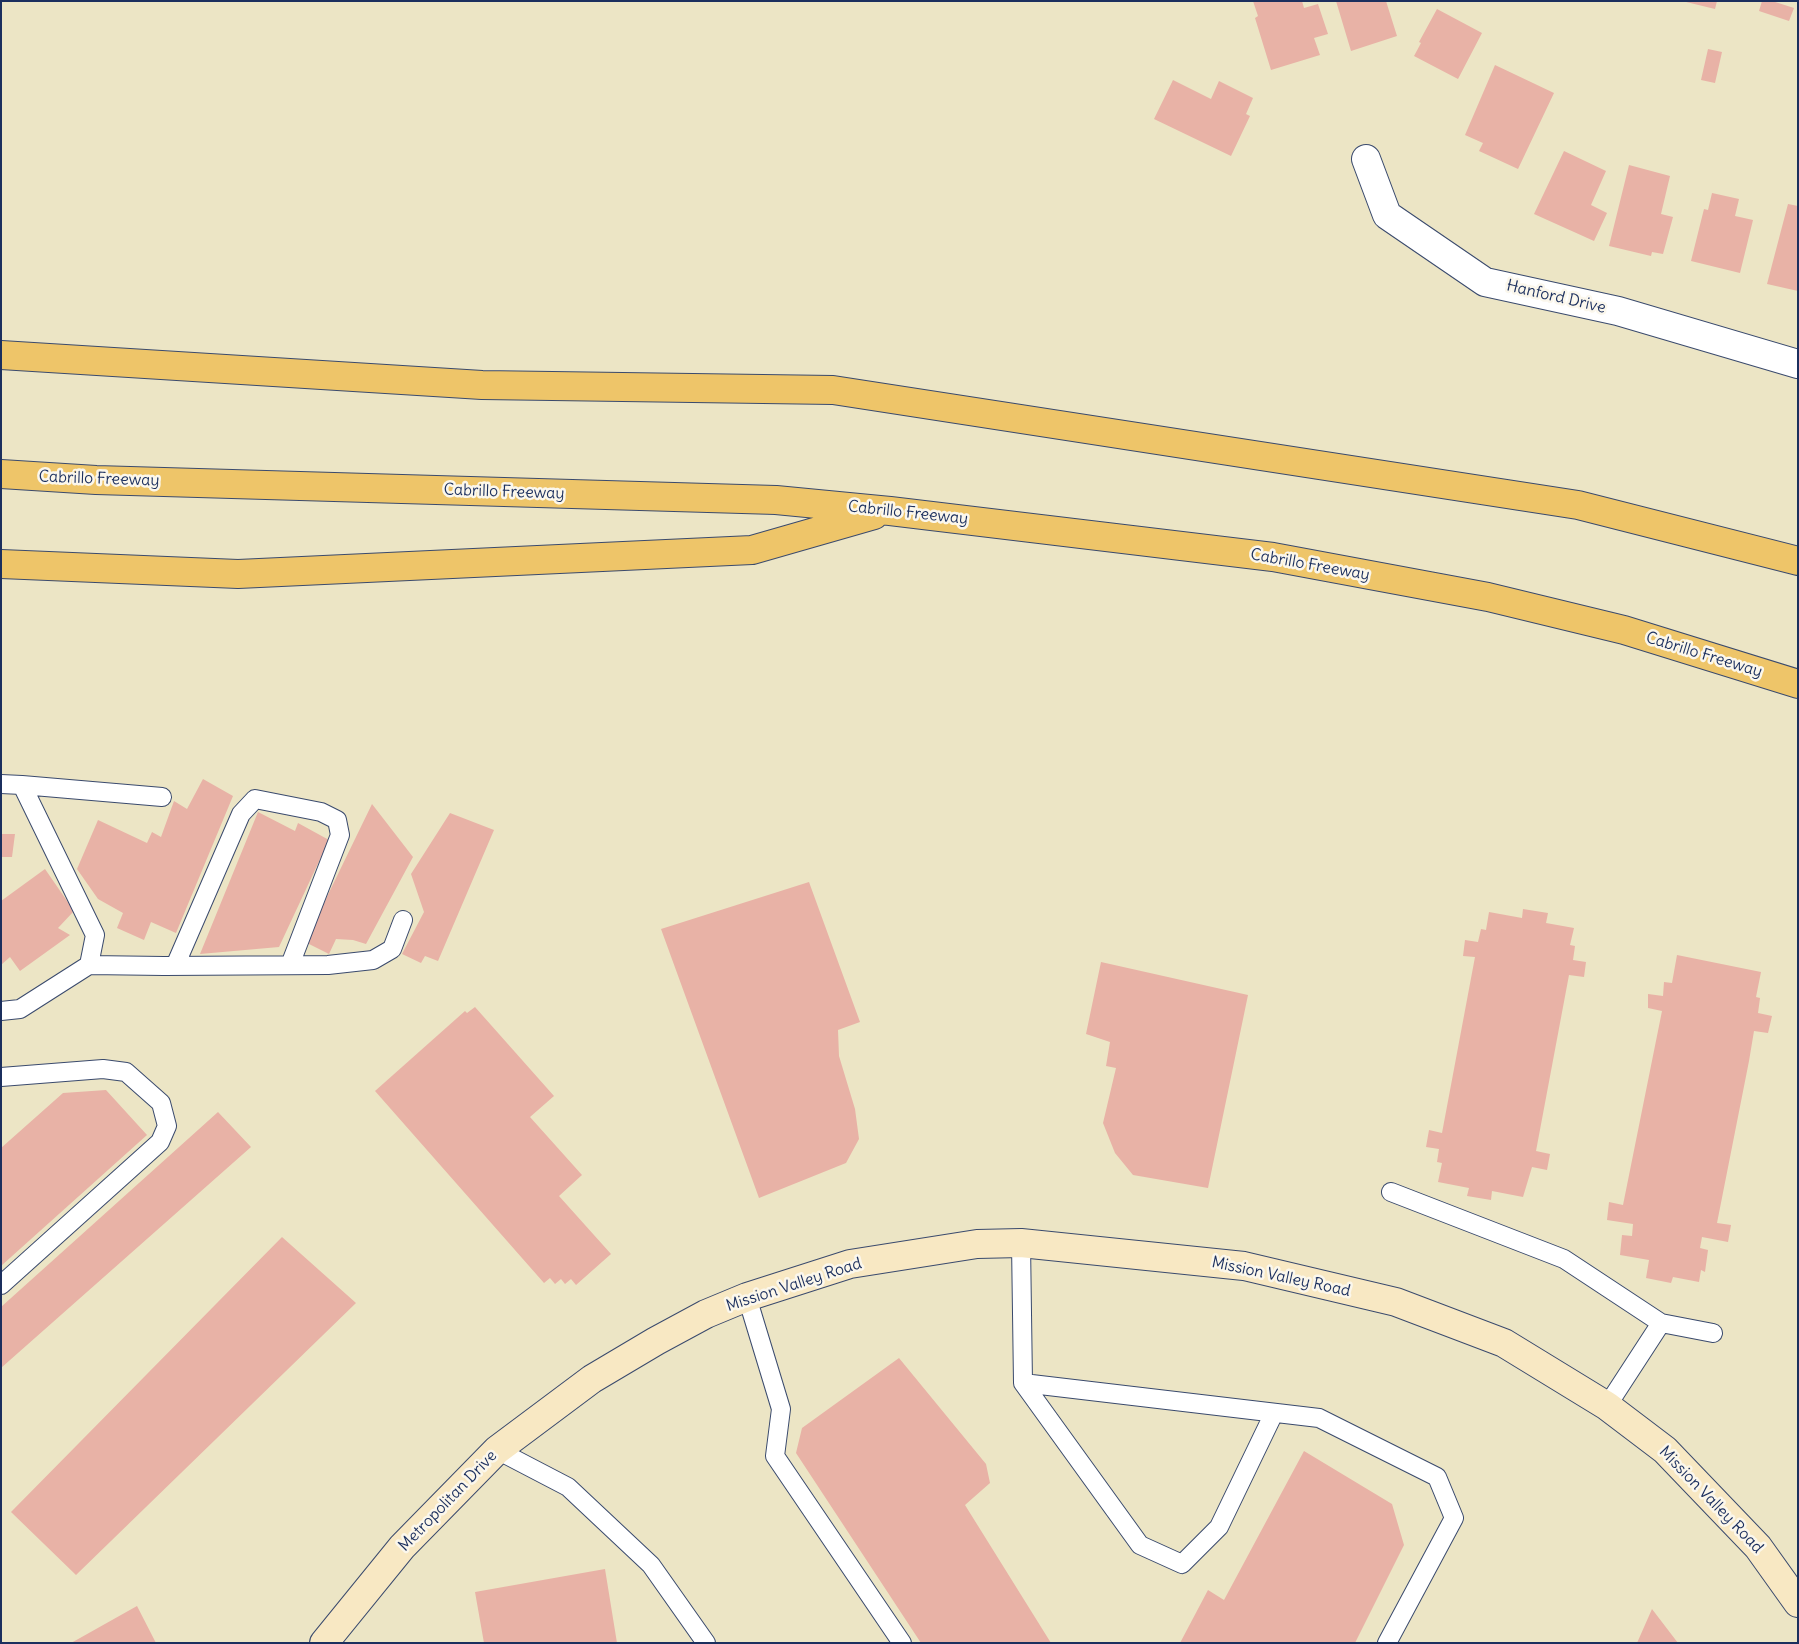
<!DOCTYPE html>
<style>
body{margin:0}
#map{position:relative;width:1799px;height:1644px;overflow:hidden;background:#ece5c5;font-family:Delius,sans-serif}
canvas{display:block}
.frame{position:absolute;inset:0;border:2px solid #1b2f5e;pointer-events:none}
</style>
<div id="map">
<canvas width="1799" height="1644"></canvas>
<div class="frame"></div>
</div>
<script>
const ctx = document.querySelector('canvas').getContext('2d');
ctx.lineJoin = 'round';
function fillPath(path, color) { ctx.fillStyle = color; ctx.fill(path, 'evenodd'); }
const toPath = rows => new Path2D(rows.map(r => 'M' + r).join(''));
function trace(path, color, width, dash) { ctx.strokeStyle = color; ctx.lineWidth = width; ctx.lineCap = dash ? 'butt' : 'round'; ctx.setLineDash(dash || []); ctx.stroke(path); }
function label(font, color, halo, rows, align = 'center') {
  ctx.font = font + ' Delius,sans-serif'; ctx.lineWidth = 5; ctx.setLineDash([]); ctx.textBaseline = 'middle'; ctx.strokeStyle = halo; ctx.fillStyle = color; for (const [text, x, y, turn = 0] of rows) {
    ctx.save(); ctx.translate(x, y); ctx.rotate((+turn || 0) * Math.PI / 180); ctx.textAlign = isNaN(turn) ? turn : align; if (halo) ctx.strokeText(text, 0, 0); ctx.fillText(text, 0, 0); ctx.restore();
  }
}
const building = toPath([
 [1253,1,1302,1,1304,8,1318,4,1328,34,1314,38,1320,55,1271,70,1255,18,1258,16],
 [1336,1,1386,1,1397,36,1351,51],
 [1682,1,1717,1,1715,9],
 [1762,1,1772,1,1794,8,1789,21,1759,11],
 [1437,9,1482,33,1458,79,1414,56,1421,43,1419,42],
 [1708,49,1722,52,1715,83,1701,80],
 [1495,65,1554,93,1518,169,1479,151,1483,143,1465,135],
 [1173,80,1211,99,1219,81,1253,98,1246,114,1250,116,1231,156,1154,119],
 [1564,151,1606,171,1591,205,1607,213,1594,241,1534,214],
 [1629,165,1670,176,1661,214,1673,217,1663,254,1652,252,1651,256,1609,246],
 [1712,193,1739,199,1735,216,1753,220,1740,273,1691,261,1704,209,1708,210],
 [1788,204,1798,206,1798,291,1767,284],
 [203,779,233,796,176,933,151,922,144,940,117,928,123,913,98,899,77,869,98,820,147,843,152,832,161,837,174,801,187,809],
 [372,804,413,857,366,944,353,940,336,939,329,954,305,942],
 [258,812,295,831,298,823,329,840,279,947,200,954],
 [450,813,494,830,438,961,425,956,421,963,402,954,424,912,411,874],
 [1,834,15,834,12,857,1,857],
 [45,869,74,911,58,928,70,935,20,971,10,957,1,965,1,901],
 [809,882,860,1022,838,1030,839,1056,855,1109,859,1139,846,1163,759,1198,661,929],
 [1523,909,1548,913,1546,923,1574,928,1570,945,1575,946,1573,960,1586,962,1584,977,1569,975,1536,1151,1550,1154,1547,1170,1532,1167,1523,1197,1492,1191,1491,1200,1467,1196,1469,1188,1438,1182,1442,1163,1437,1162,1439,1149,1426,1147,1429,1130,1442,1133,1475,957,1463,956,1465,940,1478,942,1481,929,1486,930,1489,912,1522,918],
 [1677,955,1761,972,1756,997,1760,998,1758,1013,1772,1016,1768,1033,1754,1031,1749,1061,1717,1223,1731,1225,1728,1242,1702,1237,1700,1248,1708,1250,1705,1272,1701,1270,1699,1282,1673,1277,1671,1283,1646,1278,1649,1260,1620,1255,1622,1235,1632,1236,1633,1224,1607,1220,1609,1202,1623,1205,1662,1011,1648,1008,1648,994,1663,996,1664,982,1672,983],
 [1101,962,1248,995,1208,1188,1133,1175,1115,1153,1103,1123,1116,1068,1106,1066,1110,1042,1086,1034],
 [475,1007,554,1096,530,1117,582,1175,559,1196,611,1254,576,1285,571,1279,565,1284,561,1279,555,1284,550,1278,544,1283,375,1091,465,1011,467,1013],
 [106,1090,147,1135,1,1266,1,1148,63,1093],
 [218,1112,251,1147,1,1368,1,1307],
 [282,1237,356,1303,76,1575,11,1512],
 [899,1358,986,1464,990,1483,965,1505,1051,1643,921,1643,796,1453,802,1428],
 [1304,1451,1392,1504,1404,1545,1355,1643,1180,1643,1208,1590,1224,1600],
 [605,1569,617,1643,484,1643,475,1592],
 [137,1606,156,1643,71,1643,80,1638],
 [1652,1609,1678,1643,1637,1643]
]);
const lane = toPath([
 [1,784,22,785,95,935,89,965,20,1009,1,1011],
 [22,785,162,797],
 [89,965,164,966,328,965,373,960,392,949,403,920],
 [175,966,241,814,255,799,321,812,337,820,340,835,290,965],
 [1,1077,103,1069,126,1072,161,1103,167,1126,160,1142,1,1285],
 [1391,1192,1564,1259,1661,1323,1713,1333],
 [1021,1243,1023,1383,1319,1418,1437,1477,1454,1518,1387,1643],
 [747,1297,781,1409,775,1456,902,1643],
 [1023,1383,1140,1545,1182,1564,1219,1527,1274,1413],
 [1607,1406,1661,1323],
 [497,1450,568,1487,651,1565,706,1643]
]);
const street = toPath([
 [1366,159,1387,215,1485,282,1618,311,1798,364]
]);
const secondary = toPath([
 [324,1643,402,1547,497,1450,592,1379,656,1341,706,1314,747,1297,850,1264,977,1244,1021,1243,1244,1266,1396,1302,1504,1343,1607,1406,1665,1450,1758,1547,1798,1603]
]);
const highway = toPath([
 [1,355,482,385,833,390,1578,505,1798,561],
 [1,474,96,480,776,500,890,511,1273,557,1488,597,1624,630,1798,684],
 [1,564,238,574,752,550,874,515]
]);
const streetNames = [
 ["Hanford Drive",1556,297,13],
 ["Cabrillo Freeway",99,479,2],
 ["Cabrillo Freeway",504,492,2],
 ["Cabrillo Freeway",908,513,6],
 ["Cabrillo Freeway",1310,565,10],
 ["Cabrillo Freeway",1704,655,17],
 ["Mission Valley Road",1281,1277,12],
 ["Mission Valley Road",794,1285,-18],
 ["Mission Valley Road",1711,1500,46],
 ["Metropolitan Drive",448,1501,-46]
];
fillPath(building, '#e8b2a6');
trace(lane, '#3a4a6d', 20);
trace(street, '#3a4a6d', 30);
trace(secondary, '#3a4a6d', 30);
trace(highway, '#3a4a6d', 30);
trace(lane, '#fff', 18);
trace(street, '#fff', 28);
trace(secondary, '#f8e8c3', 28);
trace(highway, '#eec569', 28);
label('16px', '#1b2f5e', '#fbf7ec', streetNames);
</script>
